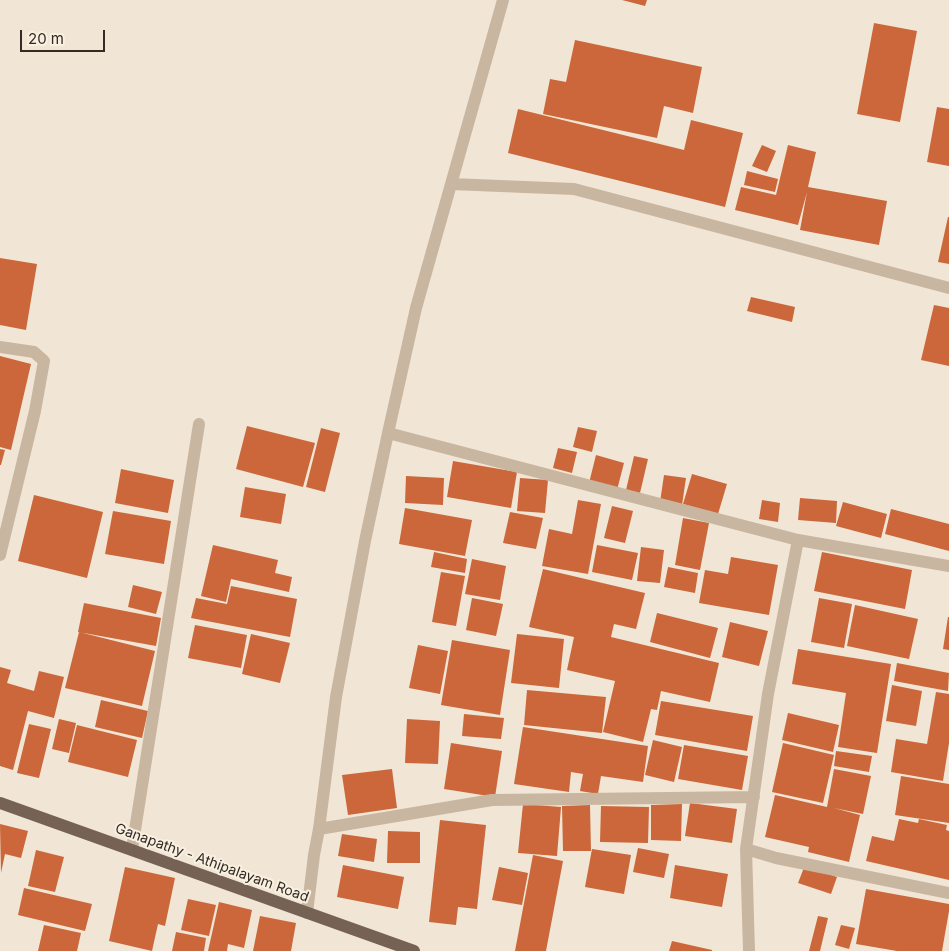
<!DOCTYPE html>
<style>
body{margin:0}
#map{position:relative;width:949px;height:951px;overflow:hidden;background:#f1e6d5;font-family:Inter,sans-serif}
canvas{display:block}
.scale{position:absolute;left:20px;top:30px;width:85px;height:22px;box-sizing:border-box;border:2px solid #332a24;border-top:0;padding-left:6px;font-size:15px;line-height:18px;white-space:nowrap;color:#332a24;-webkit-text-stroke:4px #f9f0e1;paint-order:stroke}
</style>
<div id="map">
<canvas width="949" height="951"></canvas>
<div class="scale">20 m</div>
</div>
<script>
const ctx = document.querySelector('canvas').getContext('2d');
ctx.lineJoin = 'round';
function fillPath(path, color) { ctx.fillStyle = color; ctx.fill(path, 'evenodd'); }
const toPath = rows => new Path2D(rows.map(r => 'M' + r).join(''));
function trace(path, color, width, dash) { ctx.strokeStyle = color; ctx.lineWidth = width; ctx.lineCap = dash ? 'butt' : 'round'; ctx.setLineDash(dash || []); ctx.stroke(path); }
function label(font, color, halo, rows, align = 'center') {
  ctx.font = font + ' Inter,sans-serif'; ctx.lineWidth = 4; ctx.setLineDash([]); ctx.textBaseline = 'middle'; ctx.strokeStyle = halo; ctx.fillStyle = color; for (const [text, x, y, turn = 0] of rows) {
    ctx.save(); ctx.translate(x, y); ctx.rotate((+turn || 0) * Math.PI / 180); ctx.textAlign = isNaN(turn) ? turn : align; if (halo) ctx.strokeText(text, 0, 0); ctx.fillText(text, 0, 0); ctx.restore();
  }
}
const building = toPath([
 [622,0,647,0,645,6],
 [874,23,917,31,900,122,857,114],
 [575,40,702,67,693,113,664,106,657,138,543,114,550,79,566,82],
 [937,107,949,109,949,166,927,162],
 [518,109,684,150,691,120,743,133,725,207,508,153],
 [762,145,776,151,767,172,752,166],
 [788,145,816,152,808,187,887,201,879,245,800,230,807,192,798,225,735,210,741,187,776,195],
 [747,171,778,179,775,192,744,185],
 [948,217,949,217,949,264,938,262],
 [0,258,37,264,26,330,0,325],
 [751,297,795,307,792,322,747,311],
 [934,305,949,308,949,366,921,360],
 [0,356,31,364,11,450,0,447],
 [247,426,315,443,303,487,236,469],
 [578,427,597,431,592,452,573,447],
 [321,428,340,433,325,492,306,487],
 [558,448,577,452,572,473,553,468],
 [0,449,5,450,1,465,0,465],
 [596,455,624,463,617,490,589,483],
 [634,456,648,459,640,493,626,490],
 [453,461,517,472,511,508,447,497],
 [121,469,174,480,168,513,115,503],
 [692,474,727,484,718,514,683,504],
 [664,475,686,478,682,505,660,502],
 [406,476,444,478,443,505,405,503],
 [520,478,548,480,545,513,517,511],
 [245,487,286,494,281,524,240,517],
 [34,495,103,512,87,578,18,561],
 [800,498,837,501,836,523,798,520],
 [578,500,601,504,588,574,542,566,549,529,572,534],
 [762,500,780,503,778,522,759,519],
 [843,502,887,514,881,538,836,526],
 [612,506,633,511,625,543,604,538],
 [405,508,472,520,465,556,399,544],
 [891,509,949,524,949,551,885,534],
 [113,511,171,521,164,564,105,554],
 [510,512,543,518,536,549,503,543],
 [683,518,709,523,700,570,675,565],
 [213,545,278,560,275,573,292,577,289,592,231,579,226,602,201,596],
 [597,545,638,553,632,580,592,572],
 [641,547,664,550,660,583,637,581],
 [434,552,467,559,465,573,431,567],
 [822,552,912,570,905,609,814,591],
 [731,557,778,565,769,615,699,603,705,570,728,574],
 [472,559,506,566,500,600,465,594],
 [668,567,698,573,695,593,664,587],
 [543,569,645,593,636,629,614,624,611,637,719,663,710,702,661,691,657,710,651,709,643,742,603,732,615,681,567,670,574,637,529,627],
 [441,572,465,576,456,626,432,622],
 [133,585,162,592,156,614,128,607],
 [231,586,297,599,290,637,191,618,196,598,227,604],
 [472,598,503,604,496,636,466,630],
 [819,598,852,604,844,648,811,642],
 [84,603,161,618,156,646,78,632],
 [855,605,918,619,909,659,847,646],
 [657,613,718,628,710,658,650,642],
 [948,617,949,617,949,650,943,649],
 [730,622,768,631,759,666,722,657],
 [195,625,247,635,241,668,188,658],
 [79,632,155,651,142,706,65,688],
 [251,634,290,643,280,683,242,674],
 [517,634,564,639,559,688,511,683],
 [452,640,510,650,500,715,441,705],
 [418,645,448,651,440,694,409,688],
 [798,649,891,664,877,753,838,747,846,693,792,684],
 [897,663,949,673,948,691,894,681],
 [0,667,11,670,7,683,34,691,39,671,64,677,54,718,28,711,13,770,0,766],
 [892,685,922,691,916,726,886,721],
 [527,690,606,697,602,733,524,725],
 [936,692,949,694,949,743,943,781,891,772,896,739,927,744],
 [101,700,148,711,142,738,95,727],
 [661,701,753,716,747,751,655,735],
 [788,713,839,725,833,752,782,740],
 [464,714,504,718,501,739,462,736],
 [59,719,76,723,69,753,52,749],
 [407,719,440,721,438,764,405,763],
 [29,724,51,729,39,778,17,773],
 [77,725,137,740,128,777,68,762],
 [523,727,648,746,643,782,601,776,598,794,580,791,583,774,571,772,569,792,514,784],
 [653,740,682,747,674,782,645,775],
 [451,743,502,751,495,797,444,789],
 [783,743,834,755,823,803,772,792],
 [684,745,748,756,742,790,678,779],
 [836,751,872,756,869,772,834,766],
 [392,769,397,808,348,815,342,775],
 [834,769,871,776,863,814,834,808,860,815,849,862,808,852,809,847,765,837,775,795,827,807],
 [901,776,949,784,949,823,895,815],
 [690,803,737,809,732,843,685,836],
 [523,804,561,807,557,856,518,853],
 [682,804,681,841,651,840,651,805],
 [590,805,591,851,563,851,562,806],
 [601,806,649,807,648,843,600,842],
 [899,819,918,823,919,819,947,825,946,830,949,831,949,880,866,861,872,836,894,841],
 [440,820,486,825,477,909,458,907,456,925,429,922],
 [0,824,28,831,21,858,5,854,1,873],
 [388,831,420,832,420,863,387,863],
 [342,834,377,839,374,862,338,856],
 [638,848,669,854,664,878,633,872],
 [592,849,631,855,624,894,585,887],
 [36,850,64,857,55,892,28,886],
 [533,855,563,861,546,951,515,951],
 [343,865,404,877,398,909,337,897],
 [675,865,728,874,722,907,670,898],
 [805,865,837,877,831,894,798,883],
 [125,867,175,878,165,926,158,924,152,951,109,941],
 [499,867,528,873,522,905,492,900],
 [24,888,92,904,85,931,18,915],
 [866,889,949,904,949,911,942,951,897,951,856,944],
 [188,899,216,905,209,936,181,930],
 [219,902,252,910,244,948,228,944,227,951,208,951],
 [260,916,296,923,291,951,253,951],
 [818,916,828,918,820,951,809,951],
 [44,925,81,933,77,951,38,951],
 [841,925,855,928,849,949,835,945],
 [176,932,206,938,204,951,172,951],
 [672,941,712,950,712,951,669,951]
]);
const minor = toPath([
 [451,184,574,189,949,288],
 [0,347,34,352,44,361,35,411,0,555],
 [388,433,798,540],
 [949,566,798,540,768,694,746,849,776,858,949,893],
 [319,829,492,800,754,797],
 [132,849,199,424],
 [746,849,749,951],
 [307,913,314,855,319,829,336,697,365,541,388,433,416,308,503,0]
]);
const major = toPath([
 [0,803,414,951]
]);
const streetNames = [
 ["Ganapathy - Athipalayam Road",212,863,20]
];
fillPath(building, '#cb673a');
trace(minor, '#c9b6a1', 12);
trace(major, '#766254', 12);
label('14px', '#332a24', '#f9f0e1', streetNames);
</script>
